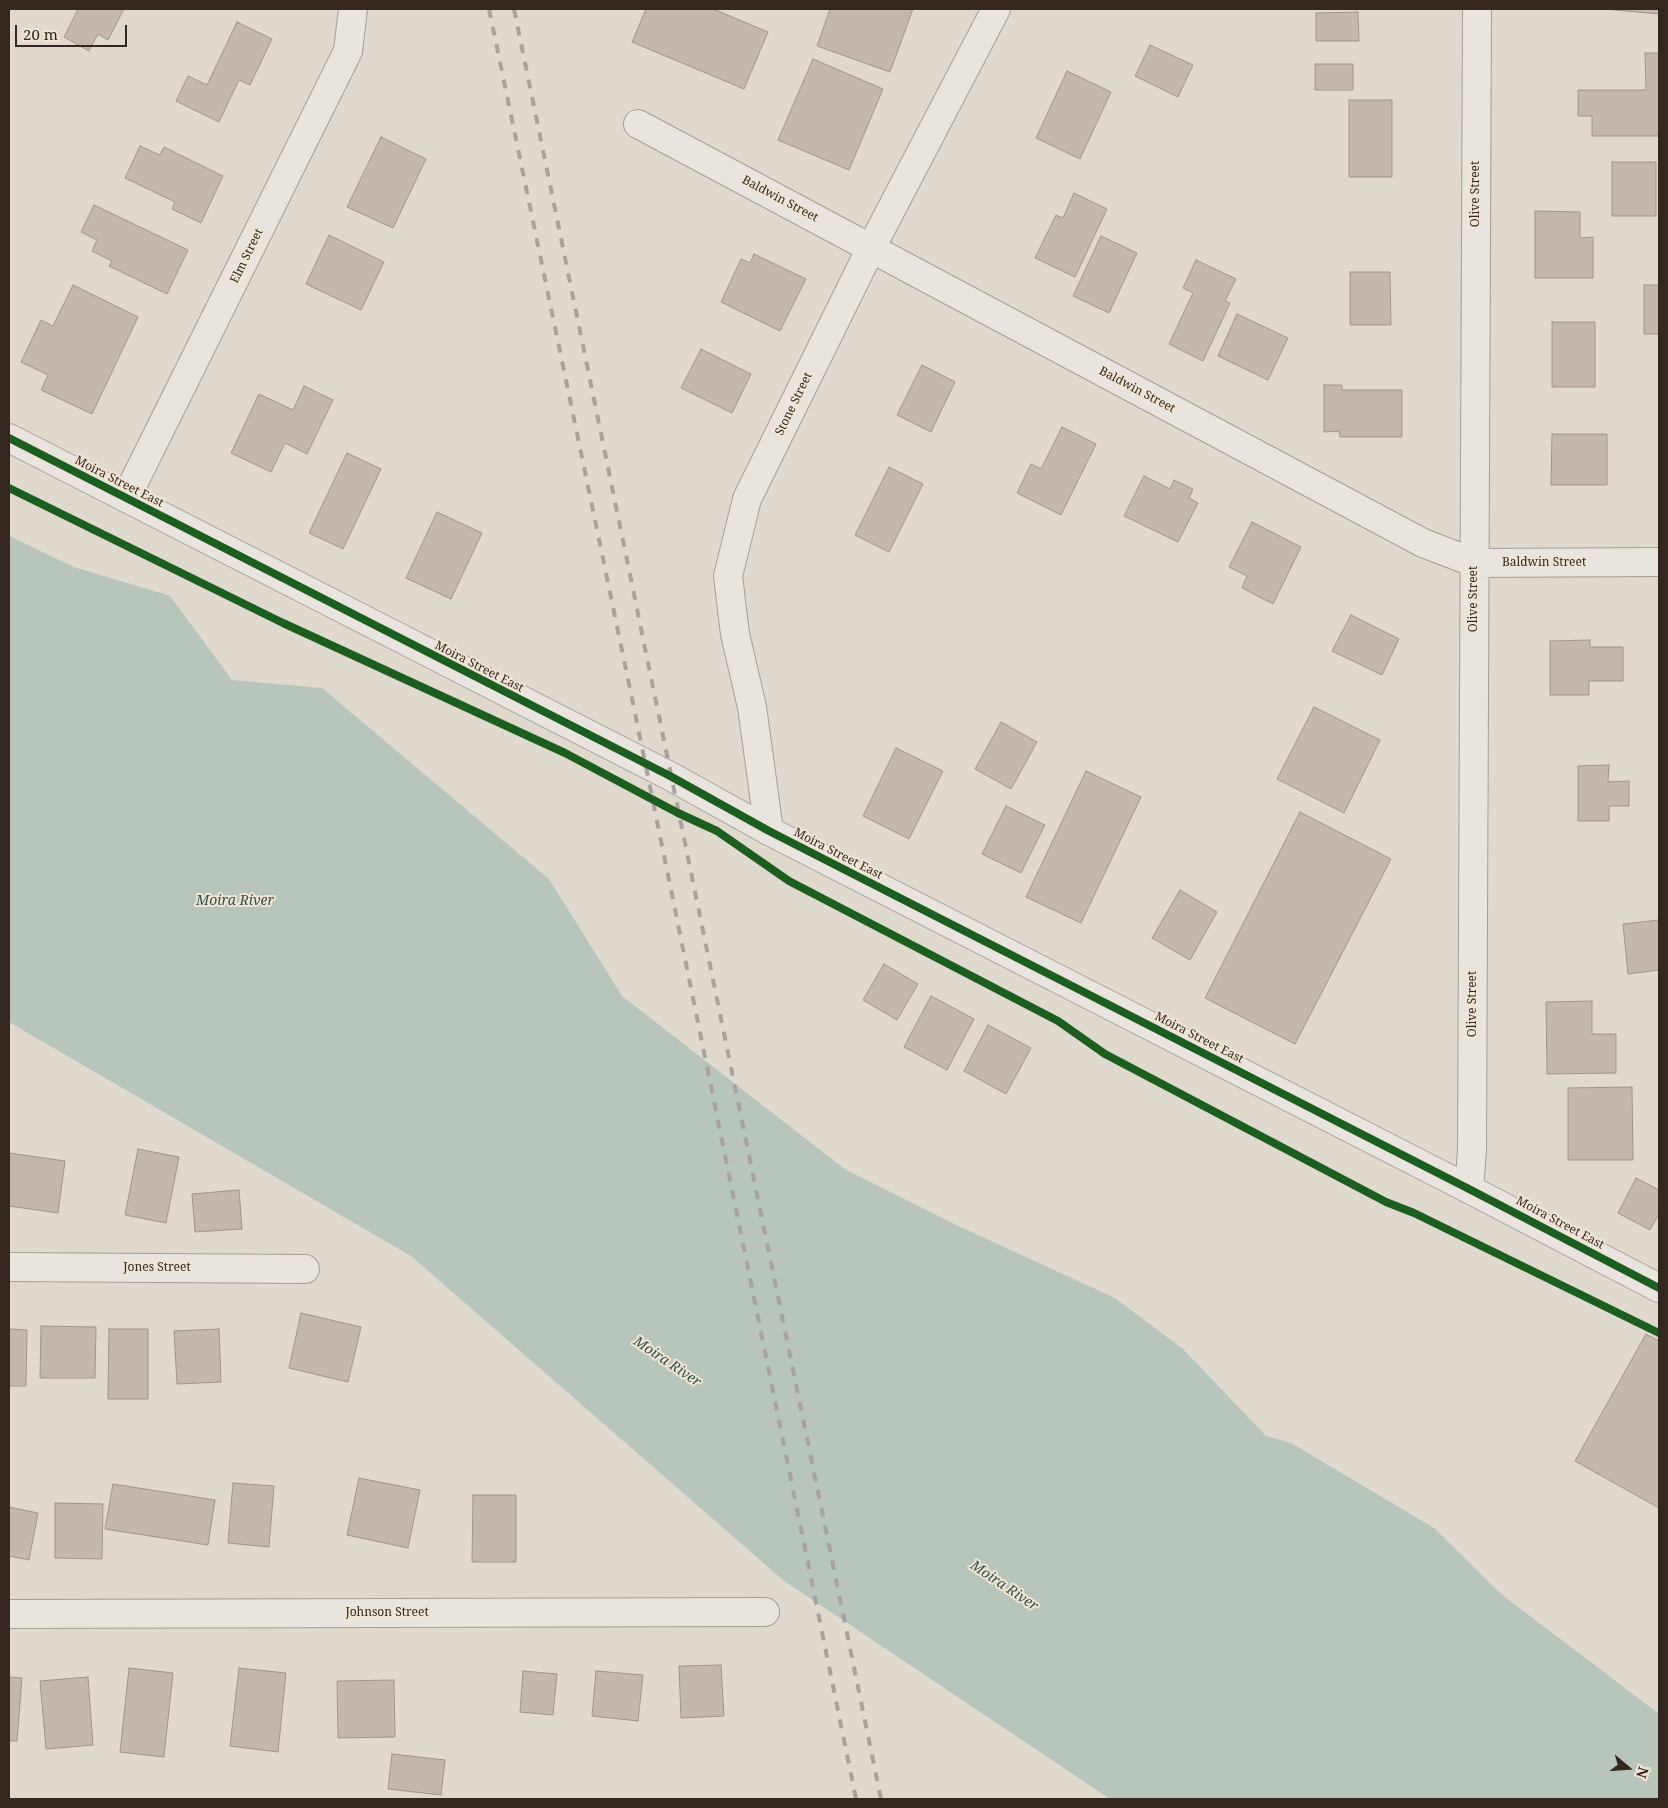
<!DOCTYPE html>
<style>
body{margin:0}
#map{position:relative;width:1668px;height:1808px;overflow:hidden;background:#e0d9cd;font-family:"Noto Serif",serif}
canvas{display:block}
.frame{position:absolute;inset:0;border:10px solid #33271f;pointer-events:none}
.north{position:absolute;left:1603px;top:1743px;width:50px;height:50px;-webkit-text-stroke:4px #f1e5d4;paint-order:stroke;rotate:108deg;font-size:14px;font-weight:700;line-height:20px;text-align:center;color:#33271f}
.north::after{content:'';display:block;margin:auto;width:18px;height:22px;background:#33271f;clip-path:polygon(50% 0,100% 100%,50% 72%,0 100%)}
.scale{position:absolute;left:15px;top:25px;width:112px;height:22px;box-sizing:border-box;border:2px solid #33271f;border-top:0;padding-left:6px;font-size:15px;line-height:18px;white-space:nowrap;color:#33271f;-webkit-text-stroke:4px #f1e5d4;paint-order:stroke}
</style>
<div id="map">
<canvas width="1668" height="1808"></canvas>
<div class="frame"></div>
<div class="north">N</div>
<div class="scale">20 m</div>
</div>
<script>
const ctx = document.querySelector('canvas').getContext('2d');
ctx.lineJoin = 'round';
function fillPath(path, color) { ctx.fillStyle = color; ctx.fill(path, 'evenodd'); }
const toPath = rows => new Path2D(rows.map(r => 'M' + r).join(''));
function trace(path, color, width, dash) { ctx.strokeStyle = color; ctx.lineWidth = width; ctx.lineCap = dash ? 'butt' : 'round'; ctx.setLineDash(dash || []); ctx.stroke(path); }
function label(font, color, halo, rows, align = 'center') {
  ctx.font = font + ' "Noto Serif",serif'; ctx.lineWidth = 4; ctx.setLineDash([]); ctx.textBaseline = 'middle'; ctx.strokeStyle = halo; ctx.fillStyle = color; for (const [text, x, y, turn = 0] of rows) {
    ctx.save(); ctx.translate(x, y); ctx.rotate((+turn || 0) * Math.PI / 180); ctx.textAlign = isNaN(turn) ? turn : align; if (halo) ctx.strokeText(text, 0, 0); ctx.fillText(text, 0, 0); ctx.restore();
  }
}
const water = toPath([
 [9,536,74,567,170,596,232,680,322,688,549,879,622,996,846,1170,952,1223,1115,1298,1183,1349,1266,1436,1291,1443,1434,1528,1501,1594,1659,1714,1659,1799,1110,1799,783,1580,411,1256,9,1022]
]);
const building = toPath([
 [78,9,124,9,108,40,98,34,89,51,64,37,78,9],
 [646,9,713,9,768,32,744,89,632,42,646,9],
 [830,9,913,9,890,72,817,46,830,9],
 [1604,9,1659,9,1659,14,1604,9],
 [1358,12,1359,41,1316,41,1316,13,1358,12],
 [237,22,272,39,250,85,239,80,219,122,176,101,188,76,207,85,237,22],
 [1150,45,1193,65,1178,97,1135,76,1150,45],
 [1645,53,1659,53,1659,136,1592,136,1592,116,1578,116,1578,90,1646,90,1645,53],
 [813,59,883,89,849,170,778,140,813,59],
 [1315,64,1353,64,1353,90,1315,90,1315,64],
 [1067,71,1111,92,1080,159,1036,138,1067,71],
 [1349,100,1392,100,1392,177,1349,177,1349,100],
 [381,137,426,159,393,228,347,207,381,137],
 [140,146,160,155,164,147,223,176,201,223,172,209,175,202,125,178,140,146],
 [1612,162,1656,162,1656,216,1612,216,1612,162],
 [1074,193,1107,209,1075,277,1035,258,1056,215,1063,218,1074,193],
 [94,205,188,250,167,294,109,266,112,261,92,251,97,240,81,232,94,205],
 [1535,211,1580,212,1580,238,1593,237,1593,278,1535,278,1535,211],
 [329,235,384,262,361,310,306,284,329,235],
 [1101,236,1137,253,1109,313,1073,296,1101,236],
 [754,254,806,279,780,331,721,302,741,259,750,263,754,254],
 [1196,260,1236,279,1225,301,1230,303,1203,361,1169,344,1193,293,1183,288,1196,260],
 [1350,272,1390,272,1391,325,1350,325,1350,272],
 [73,285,138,317,92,414,41,390,48,375,21,362,41,320,53,326,73,285],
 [1644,285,1659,285,1659,334,1644,334,1644,285],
 [1237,314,1288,338,1268,380,1218,356,1237,314],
 [1552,322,1595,322,1595,387,1552,387,1552,322],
 [701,349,751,374,732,413,681,388,701,349],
 [922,365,955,382,931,432,897,415,922,365],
 [1324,385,1342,385,1342,390,1402,390,1402,437,1340,437,1339,431,1324,432,1324,385],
 [304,386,333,400,307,454,285,443,271,472,231,453,259,394,293,410,304,386],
 [1062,427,1096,444,1061,515,1017,493,1031,464,1041,469,1062,427],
 [1552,434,1607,434,1607,485,1551,485,1552,434],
 [347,453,381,469,343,549,309,533,347,453],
 [889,467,923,484,889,552,855,535,889,467],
 [1144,476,1170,489,1174,480,1193,489,1189,498,1198,503,1178,542,1124,516,1144,476],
 [437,512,482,533,451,599,406,578,437,512],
 [1252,522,1301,547,1273,604,1242,588,1247,576,1229,567,1252,522],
 [1351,615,1399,639,1382,675,1332,651,1351,615],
 [1590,640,1590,647,1623,647,1623,681,1589,681,1589,695,1550,695,1550,641,1590,640],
 [1314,707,1380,740,1344,813,1277,779,1314,707],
 [1001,722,1037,742,1011,789,975,769,1001,722],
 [896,748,943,771,909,839,863,816,896,748],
 [1609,765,1608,782,1629,781,1629,806,1609,806,1609,821,1578,821,1578,766,1609,765],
 [1086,771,1141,797,1081,923,1026,897,1086,771],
 [1006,806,1045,825,1021,873,982,854,1006,806],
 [1300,812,1391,859,1295,1044,1205,998,1300,812],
 [1180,890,1217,912,1190,960,1152,938,1180,890],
 [1659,920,1659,970,1628,974,1623,924,1659,920],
 [884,964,918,984,897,1020,863,1000,884,964],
 [931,996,974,1019,947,1070,904,1047,931,996],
 [1592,1001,1592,1034,1616,1034,1616,1073,1547,1074,1546,1002,1592,1001],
 [988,1025,1031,1048,1006,1094,964,1071,988,1025],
 [1632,1087,1633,1160,1568,1160,1568,1088,1632,1087],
 [138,1149,179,1157,166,1223,125,1215,138,1149],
 [9,1153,65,1161,58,1213,9,1206,9,1153],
 [1636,1178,1659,1190,1659,1214,1650,1230,1618,1213,1636,1178],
 [239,1190,242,1229,195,1232,192,1194,239,1190],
 [301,1313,361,1327,348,1382,289,1368,301,1313],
 [41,1326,96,1327,95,1378,40,1378,41,1326],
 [9,1329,27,1330,26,1386,9,1386,9,1329],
 [109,1329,148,1329,148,1399,108,1399,109,1329],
 [219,1329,221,1382,177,1384,174,1331,219,1329],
 [1646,1334,1659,1341,1659,1508,1575,1461,1646,1334],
 [359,1478,420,1490,408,1548,347,1535,359,1478],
 [233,1483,274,1486,269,1547,228,1543,233,1483],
 [113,1484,215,1500,208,1545,105,1529,113,1484],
 [473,1495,516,1495,516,1562,472,1562,473,1495],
 [55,1503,103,1504,102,1559,55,1558,55,1503],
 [9,1507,38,1513,29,1560,9,1556,9,1507],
 [721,1665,724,1716,681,1718,679,1666,721,1665],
 [129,1668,173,1673,164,1757,120,1752,129,1668],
 [239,1668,286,1673,278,1752,230,1746,239,1668],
 [523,1671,557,1674,553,1715,520,1712,523,1671],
 [596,1671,643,1675,638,1721,592,1716,596,1671],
 [9,1677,22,1678,17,1741,9,1741,9,1677],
 [88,1677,93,1745,46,1749,40,1681,88,1677],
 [394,1680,395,1737,338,1738,337,1681,394,1680],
 [392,1754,445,1760,441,1795,388,1789,392,1754]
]);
const minor = toPath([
 [638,124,1423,543,1475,563,1659,562],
 [126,498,348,51,353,9],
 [769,831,752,707,735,634,728,576,747,499,871,248,996,9],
 [1469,1189,1472,1150,1477,9],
 [9,1267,305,1269],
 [9,1614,765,1612]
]);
const tertiary = toPath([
 [9,438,670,776,769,831,1469,1189,1659,1288]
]);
const rail = toPath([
 [489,9,635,713,856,1799],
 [514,9,881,1799]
]);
const cycleway = toPath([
 [9,438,670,776,769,831,1469,1189,1659,1288],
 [9,488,283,623,565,753,678,813,717,831,789,881,1058,1021,1105,1054,1386,1202,1414,1213,1659,1333]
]);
const streetNames = [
 ["Olive Street",1476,194,-90],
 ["Baldwin Street",780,199,28],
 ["Elm Street",247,256,-64],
 ["Baldwin Street",1137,390,28],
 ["Stone Street",794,404,-64],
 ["Moira Street East",119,482,27],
 ["Baldwin Street",1544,563],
 ["Olive Street",1474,599,-90],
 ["Moira Street East",479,667,27],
 ["Moira Street East",838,854,27],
 ["Olive Street",1473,1004,-90],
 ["Moira Street East",1199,1038,27],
 ["Moira Street East",1560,1223,28],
 ["Jones Street",157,1268],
 ["Johnson Street",387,1613]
];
const waterNames = [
 ["Moira River",235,901],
 ["Moira River",667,1362,34],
 ["Moira River",1004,1586,34]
];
fillPath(water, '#b7c5bb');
fillPath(building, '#c3b7ae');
trace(building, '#a0958d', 1);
trace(minor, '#a59e96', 30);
trace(tertiary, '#a59e96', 30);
trace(minor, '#e9e4dd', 28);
trace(tertiary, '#e9e4dd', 28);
trace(rail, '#a9a39d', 4, [9, 9]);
trace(cycleway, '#1b5e20', 8);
label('12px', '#33271f', '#f1e5d4', streetNames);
label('italic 14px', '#30514b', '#f1e5d4', waterNames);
</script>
